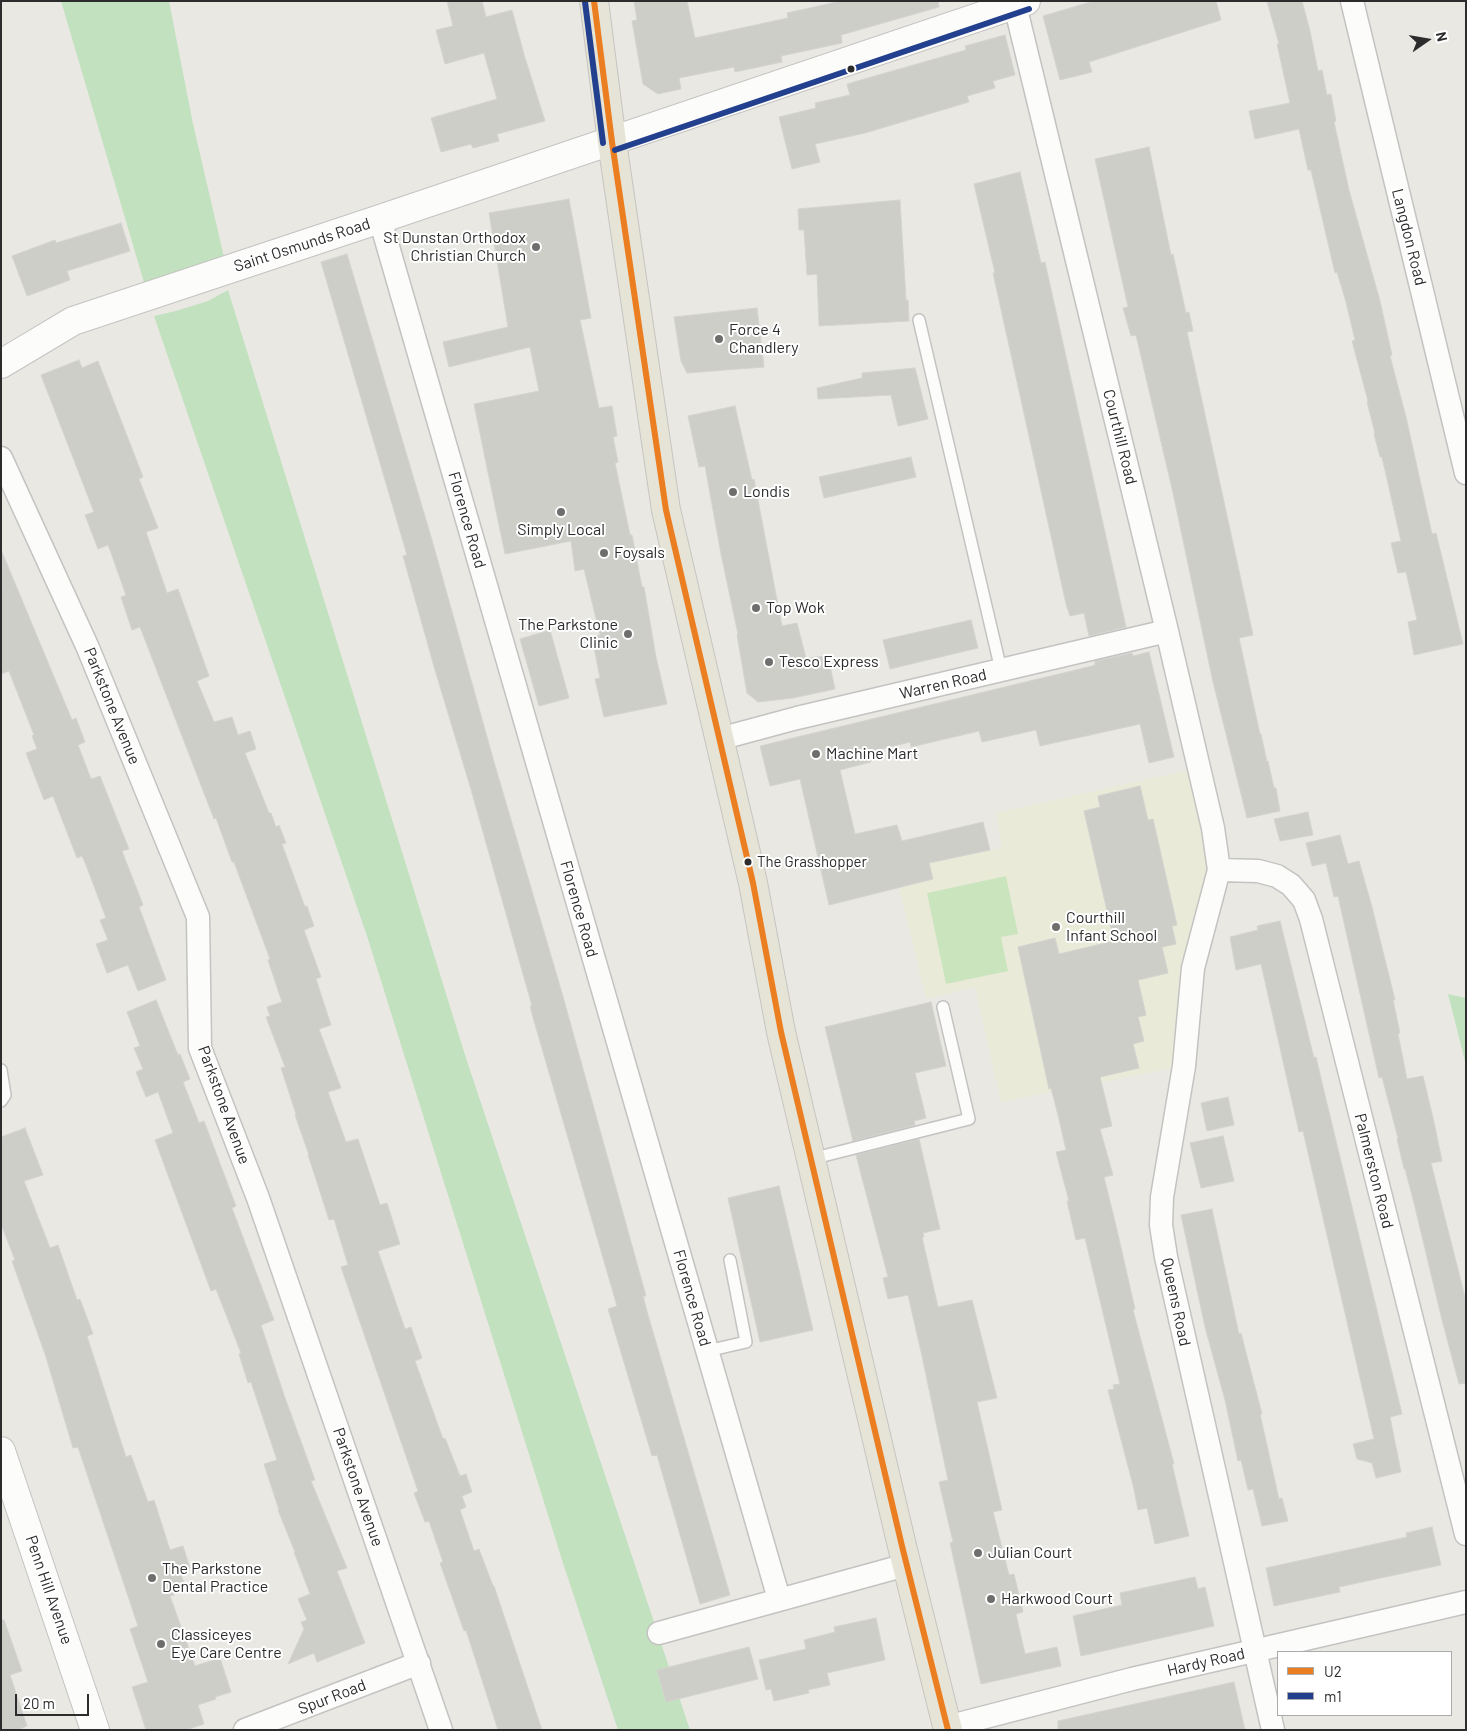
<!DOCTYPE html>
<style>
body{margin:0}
#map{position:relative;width:1467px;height:1731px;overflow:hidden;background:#e9e8e3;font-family:Barlow,sans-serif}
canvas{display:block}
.frame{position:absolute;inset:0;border:2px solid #2c2c2c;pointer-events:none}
.legend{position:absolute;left:1277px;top:1651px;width:175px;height:65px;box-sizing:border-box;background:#fff;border:1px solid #ababab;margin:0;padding:6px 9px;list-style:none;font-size:15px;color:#2c2c2c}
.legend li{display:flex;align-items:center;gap:10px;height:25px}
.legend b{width:25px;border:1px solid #ababab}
.north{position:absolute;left:1402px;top:15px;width:50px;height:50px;-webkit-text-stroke:4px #fff;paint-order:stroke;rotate:77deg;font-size:14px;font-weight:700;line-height:20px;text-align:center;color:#2c2c2c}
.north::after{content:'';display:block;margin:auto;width:18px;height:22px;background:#2c2c2c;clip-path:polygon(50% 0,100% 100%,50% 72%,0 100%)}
.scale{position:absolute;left:15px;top:1694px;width:74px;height:22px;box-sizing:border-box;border:2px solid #2c2c2c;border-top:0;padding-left:6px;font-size:15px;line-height:18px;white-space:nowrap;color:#2c2c2c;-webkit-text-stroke:4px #fff;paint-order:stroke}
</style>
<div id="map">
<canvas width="1467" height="1731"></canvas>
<div class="frame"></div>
<ul class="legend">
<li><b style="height:6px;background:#eb7e21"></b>U2</li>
<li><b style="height:6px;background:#23408f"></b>m1</li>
</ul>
<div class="north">N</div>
<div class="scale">20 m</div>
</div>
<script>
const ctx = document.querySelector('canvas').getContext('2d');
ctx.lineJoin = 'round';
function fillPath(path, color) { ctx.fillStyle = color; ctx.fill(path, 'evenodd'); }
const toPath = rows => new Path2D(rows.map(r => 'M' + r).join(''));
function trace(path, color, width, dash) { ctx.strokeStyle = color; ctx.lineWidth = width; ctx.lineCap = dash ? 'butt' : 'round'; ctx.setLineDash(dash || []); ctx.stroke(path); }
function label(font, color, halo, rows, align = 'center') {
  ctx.font = font + ' Barlow,sans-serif'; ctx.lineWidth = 4; ctx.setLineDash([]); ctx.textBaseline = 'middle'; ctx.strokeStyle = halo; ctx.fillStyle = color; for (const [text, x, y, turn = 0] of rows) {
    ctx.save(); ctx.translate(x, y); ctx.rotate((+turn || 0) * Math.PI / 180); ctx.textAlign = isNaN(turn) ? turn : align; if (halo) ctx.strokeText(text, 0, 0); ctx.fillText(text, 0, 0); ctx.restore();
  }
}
const education = toPath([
 [1189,770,1219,870,1184,1066,1001,1102,975,987,926,999,899,887,932,879,929,863,1002,848,996,813]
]);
const green = toPath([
 [61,1,169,1,193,124,227,270,148,296],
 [228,290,465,1055,690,1730,618,1730,563,1563,367,936,154,316,176,311,208,301],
 [1448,994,1466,998,1466,1065]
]);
const pitch = toPath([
 [1006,876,1018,934,1001,937,1008,971,946,984,927,893]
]);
const building = toPath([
 [447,1,482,1,486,17,512,10,525,58,545,121,497,134,499,141,473,148,471,144,441,152,431,118,497,99,484,53,445,64,436,30,453,26,447,1],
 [634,1,687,1,695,38,788,18,787,13,841,1,938,1,939,7,841,35,842,43,781,56,782,62,735,72,734,67,679,78,681,89,658,94,643,84,632,21,637,20,634,1],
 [1094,1,1216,1,1221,20,1089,62,1092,72,1060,80,1043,16,1094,1],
 [1267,1,1302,1,1310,31,1318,71,1322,70,1327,95,1331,94,1336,121,1334,122,1349,190,1380,301,1392,355,1390,356,1406,417,1432,534,1436,533,1463,644,1414,655,1408,622,1417,620,1406,572,1398,573,1391,543,1401,541,1382,457,1380,457,1374,434,1375,433,1367,402,1368,401,1352,341,1355,340,1346,302,1337,272,1335,273,1311,170,1308,170,1299,129,1255,139,1249,111,1290,103,1277,44,1279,44,1267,1],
 [1005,35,1015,75,993,81,995,88,967,96,969,102,865,133,815,144,820,162,792,169,779,117,816,108,815,103,850,95,847,84,966,50,965,46,1005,35],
 [1149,147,1171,255,1173,254,1186,313,1189,312,1193,331,1187,332,1253,635,1239,638,1260,734,1261,734,1267,762,1268,761,1274,788,1276,788,1280,811,1247,818,1213,682,1173,493,1136,335,1131,336,1123,308,1128,307,1095,159,1149,147],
 [1020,172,1041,263,1045,262,1126,627,1089,636,1084,613,1070,616,1066,604,993,273,995,273,974,184,1020,172],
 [569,199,591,318,580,320,599,408,612,406,617,436,613,437,618,462,615,463,630,535,632,535,642,587,644,587,656,657,667,704,604,717,595,679,600,678,592,637,600,635,584,569,575,571,571,541,505,554,485,458,474,404,539,391,530,347,449,367,443,342,508,327,489,213,569,199],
 [900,200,906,300,908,300,909,321,819,326,817,274,807,275,804,230,799,230,798,209,900,200],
 [121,223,130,251,67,271,70,280,27,296,12,256,55,240,56,243,121,223],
 [347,254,432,540,494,762,562,993,646,1296,643,1296,648,1315,730,1595,700,1604,657,1455,652,1456,608,1309,617,1306,534,1021,530,1006,532,1006,470,786,435,670,403,556,407,555,321,262,347,254],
 [757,308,764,367,687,373,681,361,674,317,757,308],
 [79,360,82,368,98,361,143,477,139,479,158,528,146,532,167,593,178,589,209,676,197,681,214,722,232,717,238,735,250,731,256,749,245,753,269,813,271,813,276,827,279,825,286,843,282,844,305,907,307,906,314,926,304,930,321,977,316,979,331,1025,319,1029,341,1088,328,1092,346,1142,358,1139,380,1205,387,1203,400,1244,378,1251,405,1329,411,1327,422,1358,415,1361,443,1439,445,1438,460,1476,466,1474,472,1492,462,1496,466,1507,460,1510,474,1551,479,1549,493,1586,494,1586,542,1730,498,1730,466,1630,464,1631,440,1563,443,1562,429,1521,425,1522,414,1493,418,1491,341,1267,348,1265,334,1219,329,1220,315,1176,308,1155,309,1155,295,1115,296,1114,281,1068,285,1067,266,1017,270,1016,267,1007,282,1002,268,960,270,959,234,862,232,862,216,818,214,819,140,627,132,630,121,597,126,595,110,550,108,545,98,549,85,515,94,512,41,375,79,360],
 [915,368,928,419,898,426,891,395,818,399,817,388,862,378,862,373,915,368],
 [735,406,752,480,754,479,782,626,797,623,806,658,828,656,835,689,793,698,758,702,747,693,737,635,738,634,721,554,705,466,699,467,688,416,735,406],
 [911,457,916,477,824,498,819,477,911,457],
 [2,552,72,720,76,718,85,742,78,745,91,779,100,776,129,849,122,851,143,905,139,907,166,980,138,991,128,965,107,973,96,944,108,940,100,920,106,918,86,865,82,856,77,858,53,796,44,800,26,753,37,749,32,736,34,735,9,671,1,674,2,552],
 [971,620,978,648,890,669,883,640,971,620],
 [550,630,569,698,539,706,520,639,550,630],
 [1149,652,1174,757,1149,763,1140,724,1040,746,1036,730,982,742,979,731,911,747,910,742,869,752,871,762,840,770,855,834,897,825,902,841,983,822,990,850,929,863,933,879,829,905,800,779,770,786,760,746,1092,666,1095,665,1095,661,1132,653,1133,656,1149,652],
 [1140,786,1148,820,1153,819,1177,925,1172,926,1176,944,1162,947,1168,973,1138,980,1146,1015,1138,1017,1144,1041,1133,1044,1139,1068,1100,1077,1112,1126,1100,1129,1113,1175,1104,1177,1117,1230,1135,1309,1133,1310,1174,1464,1172,1464,1189,1536,1155,1544,1147,1508,1138,1510,1134,1489,1108,1390,1114,1389,1113,1385,1120,1384,1085,1238,1076,1240,1067,1201,1069,1201,1056,1152,1066,1150,1058,1115,1051,1088,1049,1089,1018,947,1055,938,1059,954,1114,941,1084,811,1100,807,1098,796,1140,786],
 [1308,812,1313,835,1280,841,1274,819,1308,812],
 [1340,835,1348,864,1359,861,1372,907,1395,1000,1393,1000,1400,1033,1398,1034,1407,1079,1423,1076,1434,1122,1442,1161,1431,1163,1466,1301,1466,1383,1459,1384,1442,1320,1414,1203,1405,1169,1404,1169,1397,1139,1398,1138,1382,1077,1379,1078,1338,896,1334,897,1326,863,1312,866,1306,843,1340,835],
 [1280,921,1314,1058,1316,1057,1324,1091,1402,1414,1390,1417,1401,1472,1376,1478,1372,1463,1357,1459,1353,1444,1374,1439,1303,1131,1299,1132,1261,964,1236,970,1230,937,1258,930,1257,926,1280,921],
 [156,1000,178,1055,180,1054,190,1079,183,1082,199,1123,204,1121,236,1206,232,1208,274,1320,261,1325,284,1395,315,1480,311,1481,347,1568,337,1571,365,1643,317,1662,314,1653,288,1664,304,1629,301,1622,307,1620,298,1599,310,1594,294,1552,295,1552,278,1510,279,1510,264,1464,277,1460,251,1382,248,1383,239,1354,241,1353,216,1289,211,1291,155,1140,173,1133,158,1092,146,1097,136,1072,143,1069,134,1048,140,1046,127,1012,156,1000],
 [931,1002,946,1066,915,1073,926,1118,914,1121,915,1125,853,1141,825,1027,931,1002],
 [1228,1097,1234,1125,1207,1131,1201,1103,1228,1097],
 [25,1128,43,1175,24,1181,50,1248,58,1245,77,1300,80,1299,93,1334,87,1336,126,1457,131,1455,148,1502,154,1500,170,1550,183,1546,190,1568,180,1572,184,1583,172,1588,174,1595,170,1596,195,1666,220,1658,231,1692,215,1697,216,1699,198,1705,204,1724,186,1730,146,1730,132,1687,148,1682,130,1629,138,1626,78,1447,73,1448,46,1357,12,1261,15,1260,1,1224,1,1137,25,1128],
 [1223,1136,1234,1181,1201,1188,1190,1143,1223,1136],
 [919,1139,940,1229,923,1233,924,1237,922,1237,938,1307,972,1300,997,1398,977,1402,1002,1510,993,1512,1009,1575,1014,1574,1023,1612,1016,1614,1025,1654,1057,1647,1061,1666,981,1684,950,1543,953,1542,939,1482,948,1480,922,1356,908,1295,888,1299,883,1278,888,1277,856,1155,919,1139],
 [779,1186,813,1330,760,1342,728,1198,779,1186],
 [1212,1209,1239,1334,1241,1333,1262,1414,1260,1414,1279,1499,1282,1498,1288,1521,1262,1526,1253,1489,1248,1490,1241,1460,1238,1461,1225,1400,1205,1327,1181,1215,1212,1209],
 [1432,1527,1441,1565,1339,1587,1340,1592,1274,1606,1266,1568,1407,1537,1406,1533,1432,1527],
 [1195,1577,1198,1589,1205,1587,1214,1626,1081,1656,1073,1616,1122,1605,1120,1593,1195,1577],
 [876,1618,885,1660,827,1673,830,1685,808,1690,809,1693,774,1701,771,1689,766,1690,759,1660,806,1649,804,1640,835,1632,834,1627,876,1618],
 [1,1620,4,1620,22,1671,10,1675,27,1726,17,1730,1,1730,1,1620],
 [749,1647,758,1679,666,1702,657,1670,749,1647],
 [1234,1682,1245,1730,1058,1730,1058,1721,1234,1682]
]);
const service = toPath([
 [919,320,1001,670],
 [1,1070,5,1095,1,1101],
 [811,1159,969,1119,943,1007],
 [707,1351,746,1342,730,1260]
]);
const minor = toPath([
 [1352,1,1466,473],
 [1015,5,1167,631,1213,828,1219,870,1193,968,1184,1066,1162,1197,1161,1225,1166,1257,1273,1730],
 [380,219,779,1599],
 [1,458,88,648,198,917,200,1048,258,1198,441,1730],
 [719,739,797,718,1167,631],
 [1219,870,1258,871,1277,876,1291,885,1304,900,1311,919,1466,1534],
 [659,1633,906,1565],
 [947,1727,1132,1679,1466,1602],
 [245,1730,419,1663]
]);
const tertiary = toPath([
 [1,364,73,321,380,219,1026,1],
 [1,1451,95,1730]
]);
const trunk = toPath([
 [594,1,612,142,666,510,753,883,781,1032,902,1546,948,1730]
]);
const bus1 = toPath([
 [594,1,612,142,666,510,753,883,781,1032,902,1546,948,1730]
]);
const bus2 = toPath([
 [585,2,603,143],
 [615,150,1029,9]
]);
const markers = [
 [851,69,4.5,"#2c2c2c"],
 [536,247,5,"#6e6e6c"],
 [719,339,5,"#6e6e6c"],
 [733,492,5,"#6e6e6c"],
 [561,512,5,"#6e6e6c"],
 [604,553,5,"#6e6e6c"],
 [756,608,5,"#6e6e6c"],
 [628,634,5,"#6e6e6c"],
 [769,662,5,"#6e6e6c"],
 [816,754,5,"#6e6e6c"],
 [748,862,4.5,"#2c2c2c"],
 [1056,927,5,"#6e6e6c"],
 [978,1553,5,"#6e6e6c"],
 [152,1578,5,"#6e6e6c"],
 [991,1599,5,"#6e6e6c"],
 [161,1644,5,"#6e6e6c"]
];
const busNames = [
 ["The Grasshopper",757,862]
];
const streetNames = [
 ["Langdon Road",1409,237,76],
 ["Saint Osmunds Road",302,245,-18],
 ["Courthill Road",1120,437,76],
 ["Florence Road",467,520,74],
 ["Warren Road",943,684,-13],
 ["Parkstone Avenue",112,706,68],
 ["Florence Road",579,909,74],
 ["Parkstone Avenue",224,1105,70],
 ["Palmerston Road",1374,1171,76],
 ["Florence Road",692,1298,74],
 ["Queens Road",1176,1302,78],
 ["Parkstone Avenue",358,1487,71],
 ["Penn Hill Avenue",49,1590,71],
 ["Hardy Road",1206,1662,-13],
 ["Spur Road",332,1697,-21]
];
const poiNames = [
 ["St Dunstan Orthodox",526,238,"right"],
 ["Christian Church",526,256,"right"],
 ["Force 4",729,330],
 ["Chandlery",729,348],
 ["Londis",743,492],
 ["Simply Local",561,530,"center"],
 ["Foysals",614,553],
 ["Top Wok",766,608],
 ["The Parkstone",618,625,"right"],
 ["Clinic",618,643,"right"],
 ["Tesco Express",779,662],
 ["Machine Mart",826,754],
 ["Courthill",1066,918],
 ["Infant School",1066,936],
 ["Julian Court",988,1553],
 ["The Parkstone",162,1569],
 ["Dental Practice",162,1587],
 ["Harkwood Court",1001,1599],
 ["Classiceyes",171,1635],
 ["Eye Care Centre",171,1653]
];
fillPath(education, '#eaead9');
fillPath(green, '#c2e1bf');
fillPath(pitch, '#cae5be');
fillPath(building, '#cecec9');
trace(building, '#d4d3cf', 1);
trace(service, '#c4c3c2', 14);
trace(minor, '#c4c3c2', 25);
trace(tertiary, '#c4c3c2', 30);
trace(trunk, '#c5c5c2', 30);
trace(service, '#fcfcfb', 11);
trace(minor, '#fcfcfb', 22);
trace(tertiary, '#fcfcfb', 28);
trace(trunk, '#e6e4d6', 28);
trace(bus1, '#eb7e21', 6);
trace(bus2, '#23408f', 6);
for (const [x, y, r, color] of markers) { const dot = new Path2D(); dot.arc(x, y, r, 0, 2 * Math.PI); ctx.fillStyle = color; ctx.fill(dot); trace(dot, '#fff', 2); }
label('15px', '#2c2c2c', '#fff', busNames, 'left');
label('16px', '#2c2c2c', '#fff', streetNames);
label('16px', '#2c2c2c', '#fff', poiNames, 'left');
</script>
